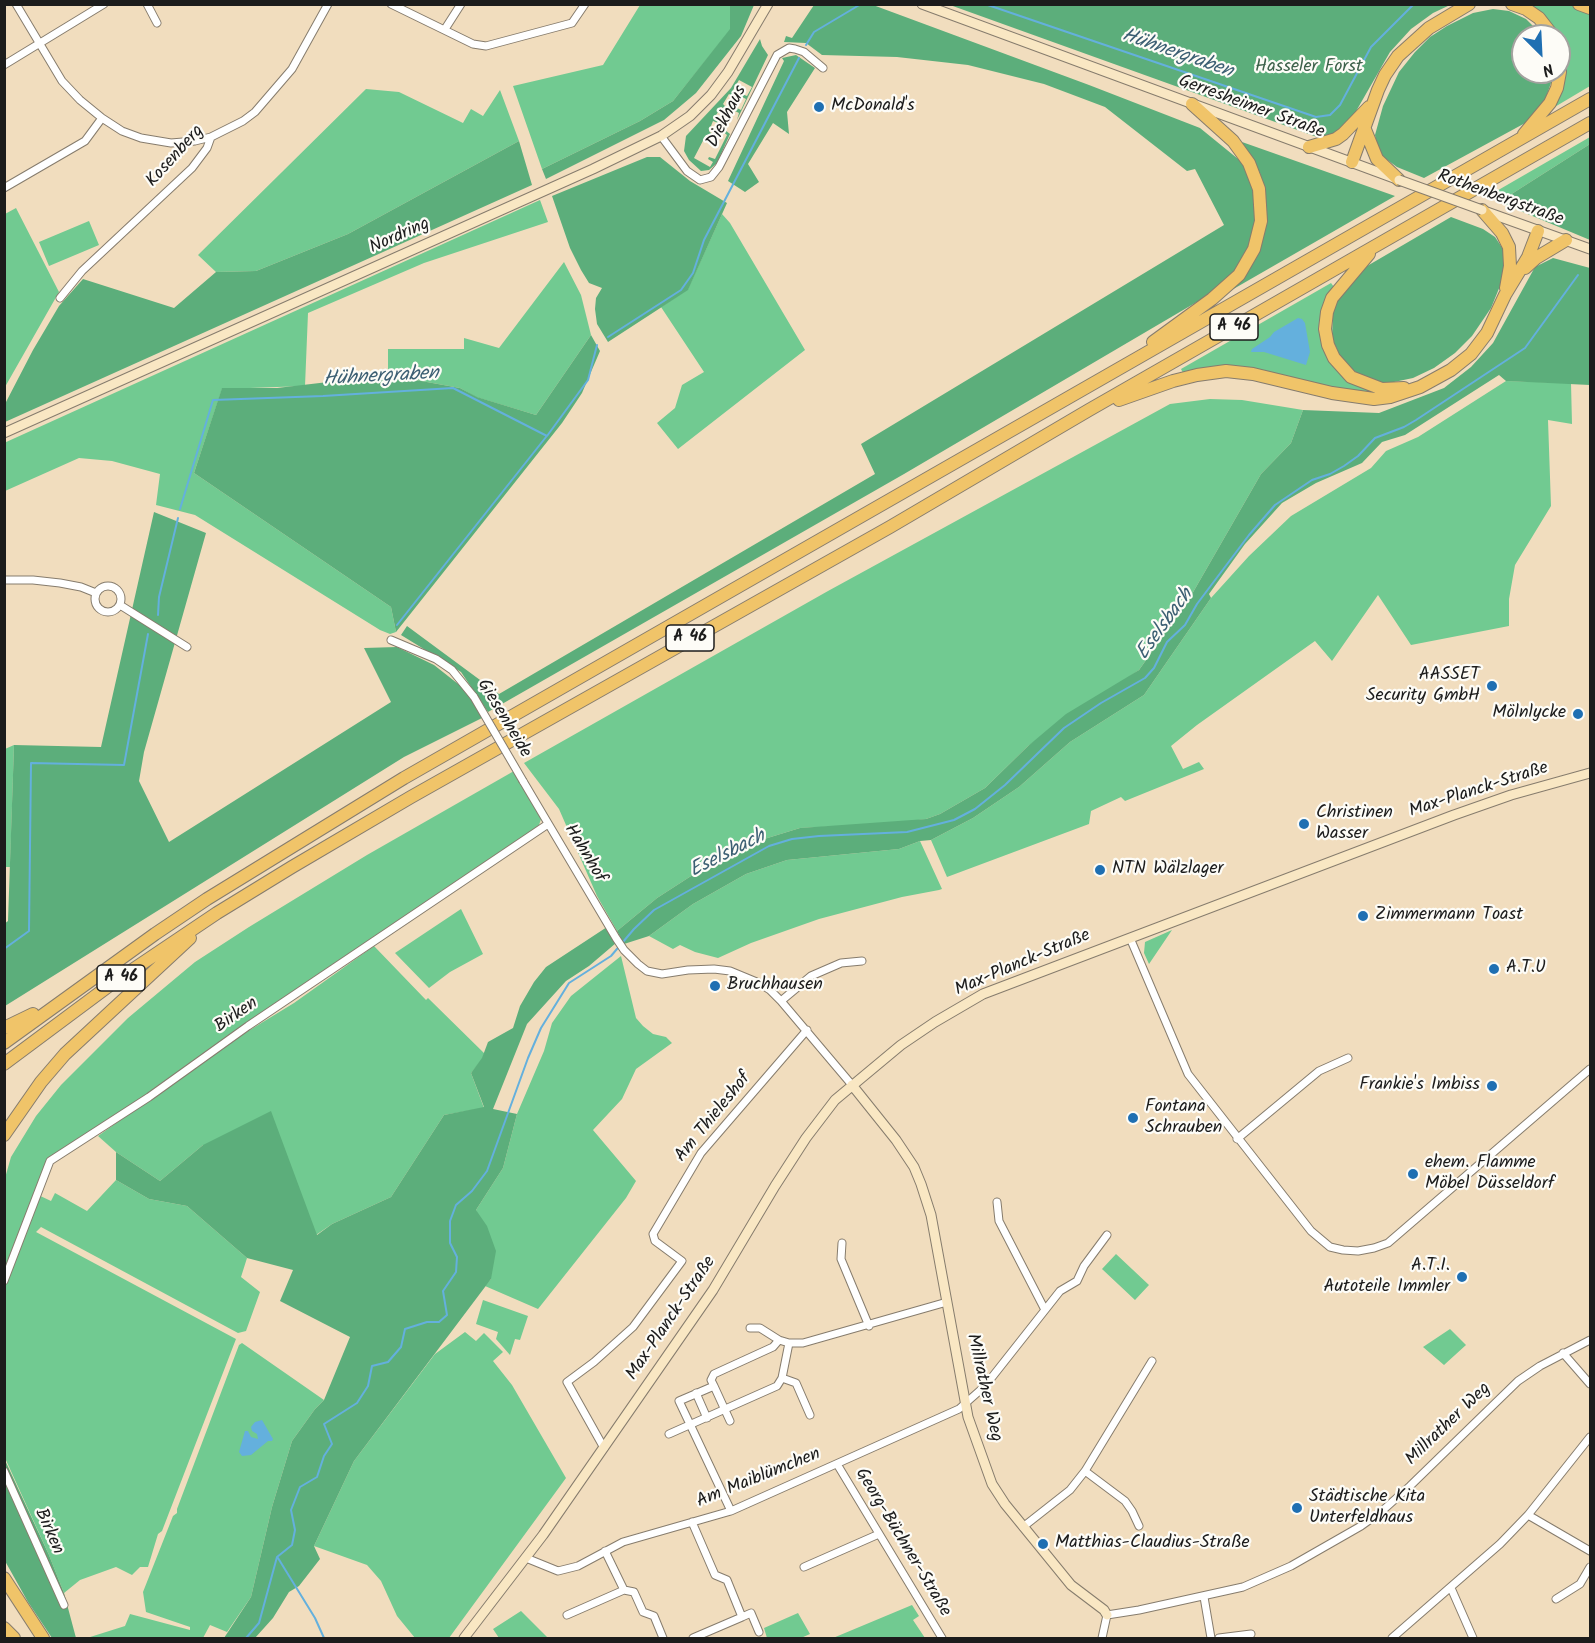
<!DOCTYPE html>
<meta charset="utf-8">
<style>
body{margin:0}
#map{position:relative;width:1595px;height:1643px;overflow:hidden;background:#f1ddbe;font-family:Kalam,sans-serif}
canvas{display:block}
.frame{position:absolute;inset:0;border:6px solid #1c1c1c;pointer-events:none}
.north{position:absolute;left:1511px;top:24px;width:60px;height:60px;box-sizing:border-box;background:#fdfcf7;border:2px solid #a3a29f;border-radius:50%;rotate:156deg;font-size:16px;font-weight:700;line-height:24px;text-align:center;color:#1c1c1c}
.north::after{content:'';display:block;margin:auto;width:21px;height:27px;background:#1f6fb2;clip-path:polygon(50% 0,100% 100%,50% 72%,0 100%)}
</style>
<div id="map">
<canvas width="1595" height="1643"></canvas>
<div class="frame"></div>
<div class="north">N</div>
</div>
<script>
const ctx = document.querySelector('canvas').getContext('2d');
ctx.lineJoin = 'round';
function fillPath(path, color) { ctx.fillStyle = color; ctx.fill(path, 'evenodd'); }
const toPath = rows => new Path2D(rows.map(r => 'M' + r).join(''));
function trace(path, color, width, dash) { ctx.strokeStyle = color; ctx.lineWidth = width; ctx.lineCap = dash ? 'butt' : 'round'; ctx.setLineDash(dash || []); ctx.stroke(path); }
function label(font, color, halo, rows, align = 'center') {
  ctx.font = font + ' Kalam,sans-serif'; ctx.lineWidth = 4.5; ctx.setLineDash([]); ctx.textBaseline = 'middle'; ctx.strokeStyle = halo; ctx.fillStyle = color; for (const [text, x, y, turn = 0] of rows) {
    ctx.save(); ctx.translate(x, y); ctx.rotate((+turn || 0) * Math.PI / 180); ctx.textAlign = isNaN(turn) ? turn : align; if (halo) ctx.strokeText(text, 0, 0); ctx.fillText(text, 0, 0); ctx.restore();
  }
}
const green = toPath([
 [640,5,730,5,731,29,673,101,640,121,542,169,513,86,603,65],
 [1520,5,1570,5,1590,11,1590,86,1553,108,1562,56,1559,36,1555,36],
 [366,89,399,92,463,123,471,109,483,116,500,90,519,141,348,234,256,271,216,272,198,255],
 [1590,137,1590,144,1499,202,1488,196],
 [540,200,548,222,424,263,308,313,305,386,222,389,194,473,391,607,396,632,390,634,380,630,195,515,156,505,160,474,112,461,79,458,5,491,4,443],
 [16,208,59,292,5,387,5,214],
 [722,214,730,223,805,350,678,449,657,423,675,408,682,385,704,372,661,307,688,289],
 [89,221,99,245,49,266,39,242],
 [564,262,581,295,591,335,536,415,476,397,460,388,388,375,388,349,464,349,464,338,499,348],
 [1331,283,1334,287,1329,354,1381,391,1374,395,1288,378,1183,373,1181,369],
 [1506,381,1571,383,1572,424,1548,420,1551,506,1515,565,1509,599,1509,626,1411,645,1378,595,1332,661,1315,641,1197,725,1171,746,1183,769,1199,762,1204,769,1125,801,1121,797,1091,811,1089,824,947,877,931,840,973,818,1019,787,1070,742,1144,695,1211,598,1249,556,1291,516,1371,468,1386,451,1418,437],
 [1210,399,1242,400,1303,410,1291,443,1261,474,1188,601,1139,670,1028,746,985,788,940,814,926,819,887,824,800,828,761,840,705,867,657,898,617,931,597,896,559,809,524,763,828,591,1170,404],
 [14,745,10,867,5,867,5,749],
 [514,771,541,819,538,828,154,1090,47,1159,34,1193,51,1201,55,1193,87,1211,116,1180,149,1199,187,1206,247,1258,241,1277,260,1292,246,1331,238,1333,41,1227,36,1232,236,1339,162,1531,158,1534,148,1567,140,1567,132,1575,116,1567,80,1580,64,1593,49,1555,5,1458,5,1178,11,1157,36,1116,61,1085,128,1018,195,962,249,927,367,855],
 [920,841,942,889,939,890,902,897,819,919,751,943,718,958,695,952,680,945,673,949,649,936,693,904,746,874,787,860,899,849],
 [461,909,483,954,450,972,429,988,395,953],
 [1172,930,1149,964,1144,953,1145,942],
 [374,946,426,1000,428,998,486,1055,471,1073,484,1108,444,1115,391,1197,332,1224,316,1235,203,1145,160,1181,116,1152,98,1136,227,1044,294,1003],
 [621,956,636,1018,643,1026,653,1034,666,1037,672,1043,636,1069,622,1099,593,1130,636,1181,626,1198,538,1309,485,1286,491,1279,476,1210,503,1168,517,1114,544,1051,552,1023,571,996],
 [1116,1254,1149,1285,1135,1300,1102,1269],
 [483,1300,528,1316,520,1340,515,1339,510,1355,496,1339,498,1332,476,1324],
 [1450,1329,1466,1345,1444,1365,1423,1347],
 [465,1332,476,1341,484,1333,503,1352,493,1361,512,1385,566,1478,449,1638,415,1638,397,1616,381,1581,367,1565,314,1546,354,1461,435,1354],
 [242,1343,324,1400,315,1409,292,1441,272,1507,251,1597,227,1632,210,1625,203,1638,87,1638,125,1626,130,1614,190,1630,190,1627,146,1612,143,1592,173,1516,177,1513,177,1509,239,1345],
 [912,1605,919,1616,913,1620,925,1638,833,1638],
 [521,1611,548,1638,499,1638,493,1629],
 [798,1613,810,1634,801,1638,767,1638,764,1628]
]);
const forest = toPath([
 [730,5,754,5,741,36,696,93,664,120,546,179,542,169,640,121,673,101,730,29],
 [814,5,873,5,1089,85,1200,128,1243,163,1252,187,1256,209,1254,230,1247,253,1232,276,1207,296,904,474,488,712,461,672,401,635,407,626,499,694,875,474,861,444,1224,225,1195,169,1187,171,1105,107,1044,84,968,65,897,57,822,55,806,43,784,42,786,36,792,38],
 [950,5,1450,5,1433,13,1411,29,1390,52,1347,127,1325,138,1317,137],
 [1493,9,1509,11,1526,19,1543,36,1523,36,1523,72,1553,72,1552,80,1545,100,1527,122,1424,178,1397,167,1382,156,1377,146,1375,135,1383,106,1399,72,1415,52,1430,37,1447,26,1473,13],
 [760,39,762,46,768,55,737,120,739,113,733,110,735,107,741,110,746,99,740,96,742,94,747,96,752,87,739,80,733,90,735,92,733,96,729,94,723,104,726,107,725,109,721,107,715,117,720,120,718,123,713,121,709,131,712,134,711,136,706,135,694,158,710,167,713,162,708,159,709,157,715,159,727,135,722,131,725,130,730,134,717,163,709,170,701,171,689,160,684,151,686,136,731,88],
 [796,55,815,68,787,112,789,134,773,123,748,164,759,182,745,192,728,181,784,61,782,58],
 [519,141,532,185,5,422,6,402,33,350,59,306,83,279,174,308,216,272,256,271,348,234],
 [1242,142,1395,196,1223,295,1260,247,1267,216,1260,173],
 [1590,144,1590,240,1499,202],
 [647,157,660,157,690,181,727,203,688,290,608,342,597,324,595,309,596,298,602,288,589,283,581,270,570,248,552,196],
 [1451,217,1483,229,1495,237,1505,252,1505,265,1500,286,1491,308,1472,336,1455,353,1434,368,1413,378,1394,382,1380,383,1363,377,1350,368,1339,354,1332,338,1333,310,1339,297,1362,269],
 [1553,258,1590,268,1590,385,1506,381,1499,375,1405,435,1382,442,1362,463,1316,483,1282,503,1245,544,1209,594,1211,598,1144,695,1070,742,1019,787,973,818,931,840,920,841,899,849,787,860,746,874,693,904,649,936,624,944,617,931,657,898,705,867,761,840,800,828,926,819,940,814,985,788,1028,746,1066,714,1139,670,1188,601,1261,474,1291,443,1303,410,1379,413,1444,388,1471,367,1493,343,1535,267],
 [591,335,600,351,582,393,562,423,396,632,391,607,194,473,222,388,277,388,388,375,460,388,477,397,536,415],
 [154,512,206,533,144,752,139,781,169,842,391,702,364,648,397,647,434,665,467,691,482,718,404,757,5,1006,4,924,8,921,14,745,101,747],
 [607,927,616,943,589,966,566,981,527,1024,493,1109,517,1114,503,1168,476,1210,487,1226,496,1251,491,1279,354,1461,314,1546,320,1559,299,1586,289,1592,273,1618,255,1638,224,1638,251,1597,272,1507,292,1441,315,1409,324,1400,350,1337,280,1301,293,1270,247,1258,187,1206,149,1199,116,1180,116,1152,160,1181,203,1145,271,1111,317,1235,332,1224,391,1197,444,1115,484,1107,471,1073,482,1058,488,1042,513,1028,520,1006,534,982,546,967],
 [4,1458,49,1555,64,1593,76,1638,52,1638,28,1602,5,1561]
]);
const water = toPath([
 [1298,318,1302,319,1305,323,1310,352,1306,365,1264,352,1251,352,1252,349,1270,337,1274,332],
 [262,1420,273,1439,272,1441,268,1441,251,1455,242,1456,239,1452,245,1431,248,1431,251,1437,258,1439,257,1434,252,1431,251,1427,255,1422]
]);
const stream = toPath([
 [985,4,1316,117,1330,115,1340,105,1371,47,1414,4],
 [806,45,814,32,861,4],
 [608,337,681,290,693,273,704,240,799,58],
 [180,509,213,400,323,396,453,388,547,436,588,380,597,345],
 [158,615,159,597,178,518],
 [397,625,546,437],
 [4,949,29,931,31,763,124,765,148,634],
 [278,1558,315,1618,324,1638],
 [246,1638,259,1623,277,1557,292,1545,295,1530,291,1510,300,1487,317,1477,324,1456,332,1444,324,1424,357,1403,368,1386,372,1366,388,1362,401,1347,405,1329,427,1322,439,1322,447,1315,443,1291,456,1272,457,1257,450,1243,450,1221,456,1205,472,1191,487,1171,528,1058,541,1028,569,983,611,956,634,929,654,910,769,846,792,839,819,836,907,832,954,820,975,809,1005,785,1064,728,1101,703,1145,678,1154,668,1167,642,1185,625,1197,604,1249,535,1275,505,1312,480,1330,474,1344,466,1358,456,1375,438,1404,427,1416,420,1525,348,1578,275]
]);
const street = toPath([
 [16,4,62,81,80,100,102,118,122,131,141,138,171,143,195,141,211,137,243,121,255,112,292,69,328,4],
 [147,4,157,23],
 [391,4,473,44,486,46,572,23,585,4],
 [445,29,461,4],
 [4,65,104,4],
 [661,136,687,171,700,180,711,177,719,167,777,55,789,48,795,49,804,52,823,68],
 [4,188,85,141,102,118],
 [60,298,82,271,192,168,207,148,211,137],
 [4,580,33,580,60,583,81,587,96,593],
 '95 599a13 13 0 1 1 26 0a13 13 0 1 1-26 0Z',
 [120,605,187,647],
 [391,640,436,659,452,670,474,697],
 [523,781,616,938,624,950,638,964,647,971,662,974,688,970,714,969,730,971,759,983,770,990,781,1001,852,1085],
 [1130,938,1188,1074,1311,1231,1330,1247,1343,1250,1358,1251,1374,1248,1388,1243,1590,1069],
 [781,1001,811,976,841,963,862,961],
 [1237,1139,1319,1071,1348,1058],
 [997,1202,999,1221,1045,1310],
 [842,1243,841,1259,869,1326],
 [4,1281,50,1161,149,1097,248,1026,548,824],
 [750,1328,760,1328,779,1340,789,1343,803,1343,947,1302],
 [1563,1353,1590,1384],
 [782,1378,796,1383,810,1415],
 [714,1386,711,1380,714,1374,773,1347,779,1340],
 [696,1393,707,1418],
 [730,1421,714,1386,679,1401,731,1511],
 [669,1434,777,1386,782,1378,789,1343],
 [604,1448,567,1382,594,1362,633,1327,682,1261,655,1241,653,1234,701,1153,807,1030],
 [837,1464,942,1638],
 [4,1471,64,1605],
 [1085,1471,1125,1501,1132,1511,1139,1526],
 [1528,1515,1590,1551],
 [692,1522,715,1575,727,1580,742,1617,693,1638],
 [1023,1527,1070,1490,1085,1471,1152,1361],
 [605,1551,624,1590,634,1592,643,1612,654,1616,663,1638],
 [526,1558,558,1571,578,1566,623,1542,731,1511,959,1409,985,1386,1060,1291,1077,1281,1084,1266,1107,1235],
 [804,1567,879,1534],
 [1451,1588,1473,1638],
 [1204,1597,1211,1638],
 [1556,1599,1580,1584,1590,1567],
 [567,1615,624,1590],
 [742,1617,751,1613,759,1632],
 [1102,1638,1107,1615,1139,1610,1243,1587,1291,1566,1361,1526,1382,1511,1410,1486,1518,1381,1540,1366,1590,1340],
 [1219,1638,1251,1634],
 [1392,1638,1500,1544,1528,1515,1590,1437]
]);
const secondary = toPath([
 [922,4,1394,178],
 [1484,211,1590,249],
 [4,433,593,169,661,136,690,116,711,95,728,72,768,4],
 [852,1085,896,1140,914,1167,921,1184,931,1215,968,1417,992,1484,1005,1504,1071,1585,1104,1610,1107,1615],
 [464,1638,543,1535,713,1290,775,1186,806,1138,835,1100,901,1045,935,1022,983,994,1454,815,1511,795,1590,773]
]);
const highway = toPath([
 [1512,4,1526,9,1539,18,1553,36],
 [1579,4,1590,8],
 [1364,127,1377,159,1399,180],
 [1524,134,1550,103,1557,88,1560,72,1559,54],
 [1309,147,1336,139,1343,134,1369,107],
 [1352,162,1378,90,1385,75,1398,56,1429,28,1469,4],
 [1482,210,1502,233,1509,247,1510,266,1506,288],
 [1369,254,1332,298,1327,312,1325,329,1328,345,1334,358,1351,377,1382,389,1404,388],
 [1525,268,1536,258,1566,240],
 [1153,342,1212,299,1239,275,1254,249,1261,221,1259,189,1249,163,1233,141,1192,104],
 [1119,400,1173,381,1197,375,1226,371,1253,374,1332,393,1374,399,1390,397,1420,387,1451,370,1471,354,1487,333,1505,295,1528,257,1538,231],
 [4,1028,33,1014],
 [4,1043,155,934,207,899,404,778,1590,99],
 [4,1064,110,985,217,913,292,867,411,797,890,527,1089,410,1590,123],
 [4,1135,41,1082,65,1054,190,938],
 [4,1578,43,1638],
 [4,1628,14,1638]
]);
const streetBridge = toPath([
 [474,697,523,781]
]);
const secondaryBridge = toPath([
 [1399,180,1482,210]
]);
const markers = [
 [819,107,6,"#1f6fb2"],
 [1492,686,6,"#1f6fb2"],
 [1578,714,6,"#1f6fb2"],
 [1304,824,6,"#1f6fb2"],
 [1100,870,6,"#1f6fb2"],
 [1363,916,6,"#1f6fb2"],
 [1494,969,6,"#1f6fb2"],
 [715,986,6,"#1f6fb2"],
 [1492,1086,6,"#1f6fb2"],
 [1133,1118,6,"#1f6fb2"],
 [1413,1174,6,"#1f6fb2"],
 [1462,1277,6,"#1f6fb2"],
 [1297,1508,6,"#1f6fb2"],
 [1043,1544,6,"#1f6fb2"]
];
const shields = [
 [1234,327,48],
 [690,638,48],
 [121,978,48]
];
const shieldNames = [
 ["A 46",1234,327],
 ["A 46",690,638],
 ["A 46",121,978]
];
const parkNames = [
 ["Hasseler Forst",1309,68]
];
const poiNames = [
 ["McDonald's",831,107],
 ["AASSET",1480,676,"right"],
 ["Security GmbH",1480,697,"right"],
 ["Mölnlycke",1566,714,"right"],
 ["Christinen",1316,814],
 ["Wasser",1316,835],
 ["NTN Wälzlager",1112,870],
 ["Zimmermann Toast",1375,916],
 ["A.T.U",1506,969],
 ["Bruchhausen",727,986],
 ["Frankie's Imbiss",1480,1086,"right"],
 ["Fontana",1145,1108],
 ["Schrauben",1145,1129],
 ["ehem. Flamme",1425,1164],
 ["Möbel Düsseldorf",1425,1185],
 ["A.T.I.",1450,1267,"right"],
 ["Autoteile Immler",1450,1288,"right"],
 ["Städtische Kita",1309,1498],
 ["Unterfeldhaus",1309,1519],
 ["Matthias-Claudius-Straße",1055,1544]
];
const streetNames = [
 ["Gerresheimer Straße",1251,108,20],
 ["Diekhaus",728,117,-63],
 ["Kosenberg",176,157,-48],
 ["Rothenbergstraße",1500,199,20],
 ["Nordring",400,237,-24],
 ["Giesenheide",503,719,59],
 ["Max-Planck-Straße",1479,791,-18],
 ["Hahnhof",584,854,59],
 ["Max-Planck-Straße",1023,964,-23],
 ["Birken",237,1016,-35],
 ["Am Thieleshof",714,1118,-51],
 ["Max-Planck-Straße",672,1319,-56],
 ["Millrather Weg",983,1388,77],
 ["Millrather Weg",1449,1425,-44],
 ["Am Maiblümchen",759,1479,-22],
 ["Birken",48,1532,66],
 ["Georg-Büchner-Straße",902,1543,59]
];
const waterNames = [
 ["Hühnergraben",1177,55,19],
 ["Hühnergraben",381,378,-3],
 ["Eselsbach",1166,625,-54],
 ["Eselsbach",728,855,-27]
];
fillPath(green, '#71ca91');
fillPath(forest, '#5cae7b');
fillPath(water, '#64b0dd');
trace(stream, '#64b0dd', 2);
trace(street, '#867c6d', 9);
trace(secondary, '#867c6d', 11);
trace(highway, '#867c6d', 14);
trace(street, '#fff', 7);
trace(secondary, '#f9e7c3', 9);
trace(highway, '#f0c469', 12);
trace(streetBridge, '#867c6d', 9, []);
trace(secondaryBridge, '#867c6d', 11, []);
trace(streetBridge, '#fff', 7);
trace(secondaryBridge, '#f9e7c3', 9);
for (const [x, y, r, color] of markers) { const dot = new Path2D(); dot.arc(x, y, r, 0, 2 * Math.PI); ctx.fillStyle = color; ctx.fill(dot); trace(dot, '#fdfcf7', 2); }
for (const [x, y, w] of shields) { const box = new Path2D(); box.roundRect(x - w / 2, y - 13, w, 26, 4.5); ctx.fillStyle = '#fdfcf7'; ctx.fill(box); trace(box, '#1c1c1c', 1.5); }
label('bold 16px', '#1c1c1c', null, shieldNames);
label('18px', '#3e624b', '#fdfcf7', parkNames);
label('18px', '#1c1c1c', '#fdfcf7', poiNames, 'left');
label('18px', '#1c1c1c', '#fdfcf7', streetNames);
label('italic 20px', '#3c5f73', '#fdfcf7', waterNames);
</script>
